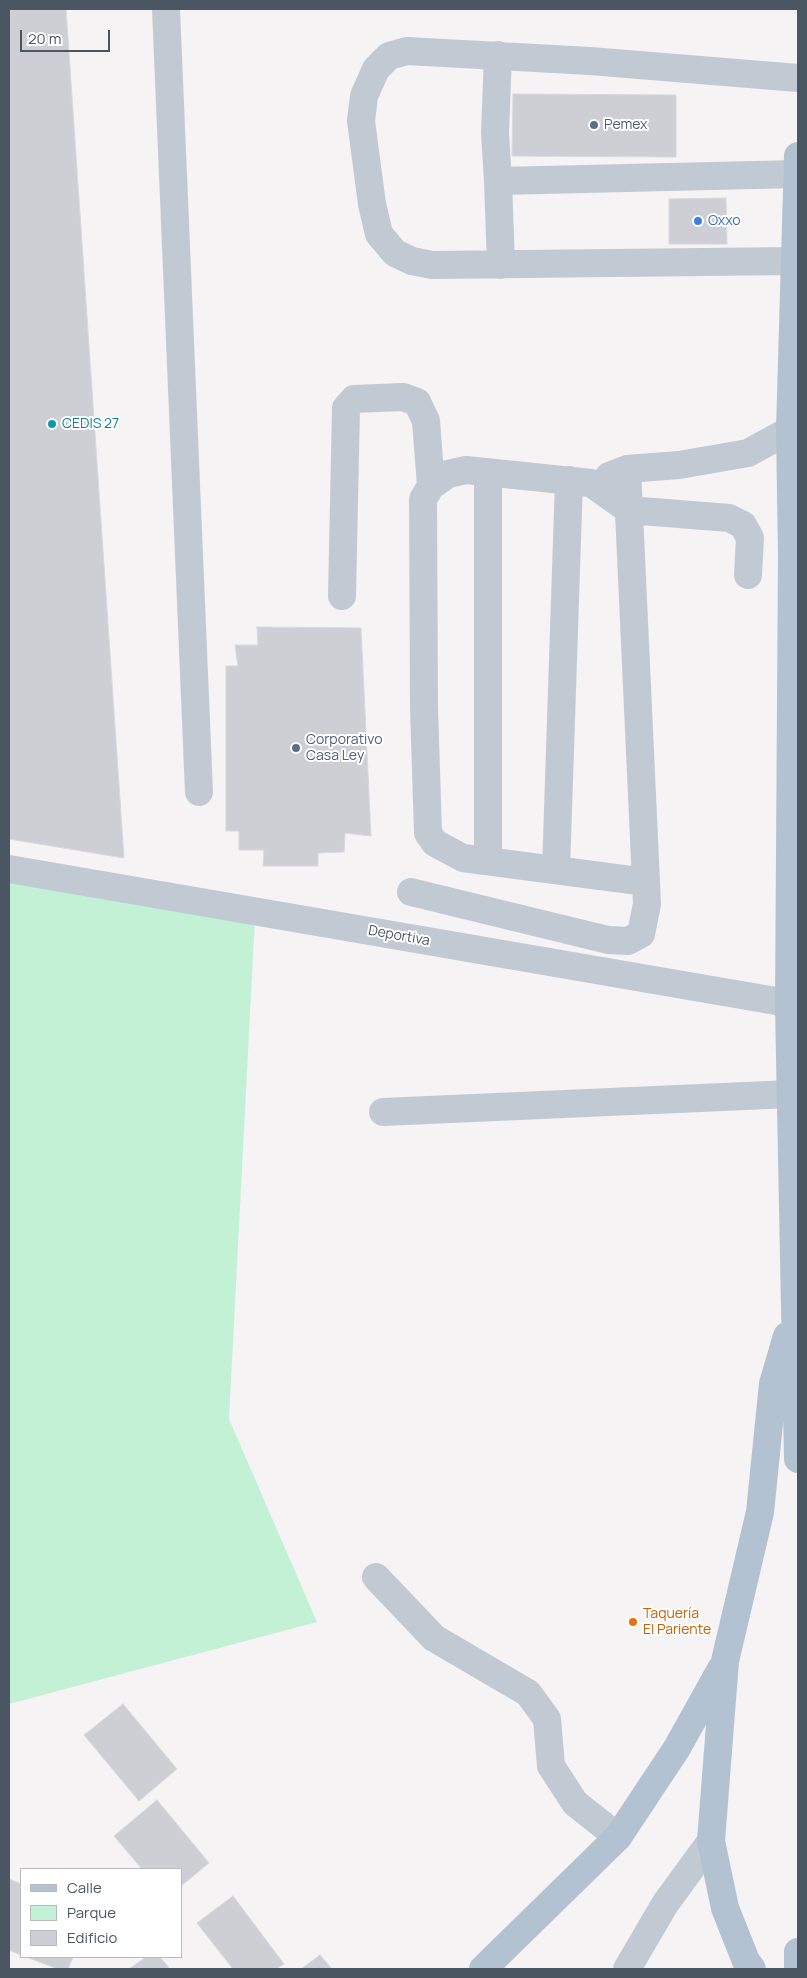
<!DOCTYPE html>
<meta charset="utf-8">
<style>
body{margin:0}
#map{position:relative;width:807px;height:1978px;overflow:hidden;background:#f5f3f3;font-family:Manrope,sans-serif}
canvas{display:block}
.frame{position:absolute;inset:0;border:10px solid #4a5661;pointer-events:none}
.legend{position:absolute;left:20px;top:1868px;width:162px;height:90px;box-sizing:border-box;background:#fff;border:1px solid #b7bbc0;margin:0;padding:6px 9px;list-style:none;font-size:15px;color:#4a5661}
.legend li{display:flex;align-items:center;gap:10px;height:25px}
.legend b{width:25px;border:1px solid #b7bbc0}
.scale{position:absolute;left:20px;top:30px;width:90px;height:22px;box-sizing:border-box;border:2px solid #4a5661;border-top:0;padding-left:6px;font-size:15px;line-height:18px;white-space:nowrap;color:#4a5661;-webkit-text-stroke:4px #fff;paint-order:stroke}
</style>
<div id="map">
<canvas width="807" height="1978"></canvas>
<div class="frame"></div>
<ul class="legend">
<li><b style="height:6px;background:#b3c2d1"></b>Calle</li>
<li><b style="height:14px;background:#c3f1d5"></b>Parque</li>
<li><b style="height:14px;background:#cdcfd5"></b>Edificio</li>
</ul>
<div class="scale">20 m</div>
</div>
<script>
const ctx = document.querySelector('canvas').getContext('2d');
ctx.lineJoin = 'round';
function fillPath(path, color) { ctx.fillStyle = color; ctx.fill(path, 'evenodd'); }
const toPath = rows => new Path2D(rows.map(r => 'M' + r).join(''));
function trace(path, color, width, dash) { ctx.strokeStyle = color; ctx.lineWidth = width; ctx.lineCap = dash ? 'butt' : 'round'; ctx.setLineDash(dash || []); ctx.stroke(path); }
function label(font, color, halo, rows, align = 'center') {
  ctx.font = font + ' Manrope,sans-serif'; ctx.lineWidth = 4; ctx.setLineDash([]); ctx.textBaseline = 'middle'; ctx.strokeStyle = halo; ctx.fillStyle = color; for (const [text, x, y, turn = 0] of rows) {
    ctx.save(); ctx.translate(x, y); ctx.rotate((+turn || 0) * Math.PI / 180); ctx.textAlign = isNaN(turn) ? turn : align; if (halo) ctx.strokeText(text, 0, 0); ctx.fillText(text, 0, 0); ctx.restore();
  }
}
const green = toPath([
 [9,880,255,917,229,1419,317,1622,9,1704]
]);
const building = toPath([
 [9,9,66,9,124,858,9,839,9,9],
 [513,94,676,95,676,157,512,156,513,94],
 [726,198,727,244,669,244,669,199,726,198],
 [257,627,361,628,371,836,345,833,344,852,318,853,318,866,263,866,264,850,239,850,239,831,226,831,226,666,238,666,235,645,258,645,257,627],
 [123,1704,177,1769,139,1801,84,1735,123,1704],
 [157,1800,209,1863,181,1886,181,1869,142,1869,114,1836,157,1800],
 [9,1879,21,1884,21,1955,9,1950,9,1879],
 [233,1896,284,1964,276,1969,233,1969,197,1923,233,1896],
 [320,1955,332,1969,301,1969,320,1955],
 [26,1957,73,1957,68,1969,58,1969,26,1957],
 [146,1957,160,1957,170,1969,129,1969,146,1957]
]);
const minor = toPath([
 [166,9,199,792],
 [498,181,495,133,498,55],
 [794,261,432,265,412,261,395,253,379,234,372,204,361,121,364,96,376,69,389,56,407,51,590,61,798,78],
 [501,265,498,181,798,174],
 [488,472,488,861],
 [609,476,627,469,679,465,748,453,790,430],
 [342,596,346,408,354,399,403,397,417,402,426,421,431,486],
 [9,869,776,1001,789,1006],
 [556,870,569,480],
 [646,882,463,858,435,843,428,833,424,708,423,499,431,486,448,474,466,470,591,483,629,510,729,518,743,525,750,538,748,575],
 [411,892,608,940,628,941,641,934,647,904,627,469],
 [383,1112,791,1094],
 [376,1577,434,1638,528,1693,547,1719,551,1766,575,1803,618,1837],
 [627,1969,665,1904,711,1841]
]);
const major = toPath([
 [798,156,790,430,792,554,789,1006,798,1459],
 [483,1969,618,1837,677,1748,721,1669],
 [752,1969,746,1961,725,1908,711,1841,725,1661,760,1512,773,1384,787,1336],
 [798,1969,798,1952]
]);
const markers = [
 [594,125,5,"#5c6f8a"],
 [698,221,5,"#3f7fe0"],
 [52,424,5,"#0f9aa8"],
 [296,748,5,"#5c6f8a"],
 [633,1622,5,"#e8710a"]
];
const serviceNames = [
 ["Pemex",604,125],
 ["Corporativo",306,740],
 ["Casa Ley",306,756]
];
const shopNames = [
 ["Oxxo",708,221]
];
const cultureNames = [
 ["CEDIS 27",62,424]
];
const streetNames = [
 ["Deportiva",399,936,10]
];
const foodNames = [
 ["Taquería",643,1614],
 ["El Pariente",643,1630]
];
fillPath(green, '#c3f1d5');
fillPath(building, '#cdcfd5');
trace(building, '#d7d9de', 1);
trace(minor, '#c1cad2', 28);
trace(major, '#b3c2d1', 28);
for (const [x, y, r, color] of markers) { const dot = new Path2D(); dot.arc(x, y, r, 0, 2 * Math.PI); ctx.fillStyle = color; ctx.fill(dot); trace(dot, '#fff', 2); }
label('14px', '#4e5e75', '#fff', serviceNames, 'left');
label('14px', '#366cbe', '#fff', shopNames, 'left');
label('14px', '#0d838f', '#fff', cultureNames, 'left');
label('14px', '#4a5661', '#fff', streetNames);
label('14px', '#c56008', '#fff', foodNames, 'left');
</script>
